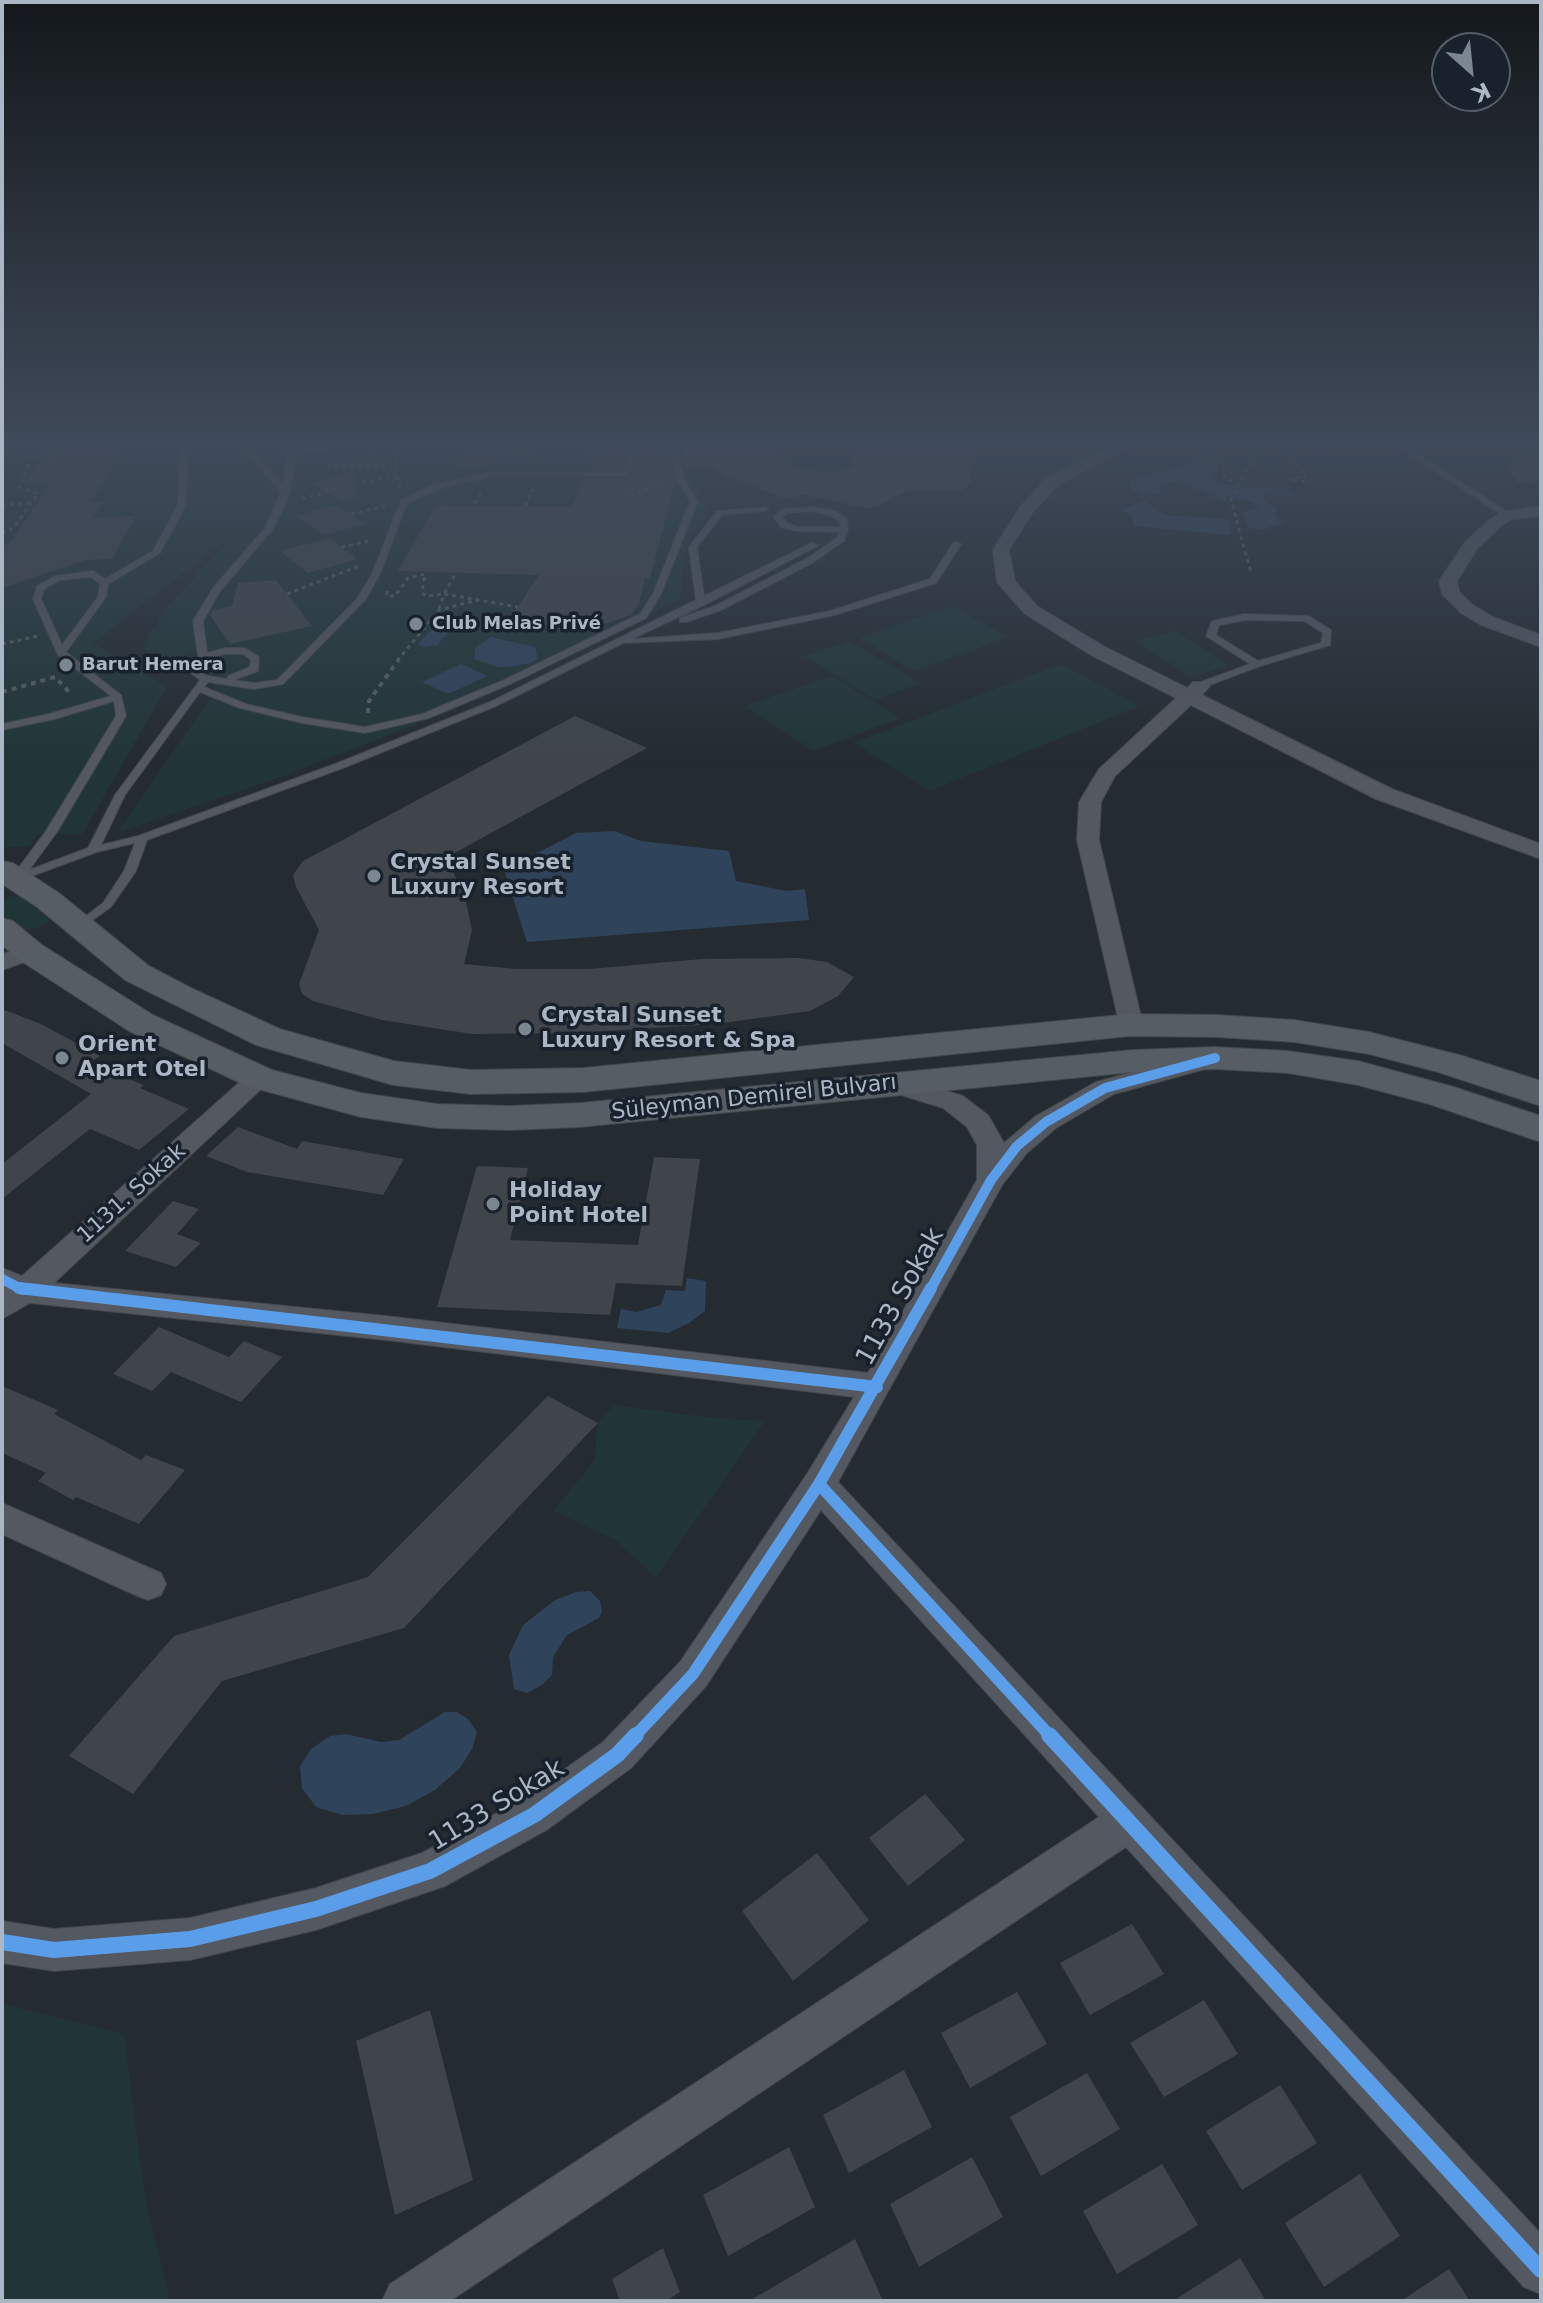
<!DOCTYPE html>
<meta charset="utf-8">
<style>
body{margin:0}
#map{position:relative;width:1543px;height:2303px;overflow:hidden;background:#242b31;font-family:"DejaVu Sans",sans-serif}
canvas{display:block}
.frame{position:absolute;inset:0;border:4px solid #acb7c5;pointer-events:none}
.north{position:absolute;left:1431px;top:32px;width:80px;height:80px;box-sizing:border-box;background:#18212c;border:2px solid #535d69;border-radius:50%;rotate:153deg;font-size:22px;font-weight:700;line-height:32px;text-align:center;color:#acb7c5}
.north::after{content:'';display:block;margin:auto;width:28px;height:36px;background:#7c8691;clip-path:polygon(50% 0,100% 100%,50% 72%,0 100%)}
</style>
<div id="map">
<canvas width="1543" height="2303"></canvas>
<div class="frame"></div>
<div class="north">K</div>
</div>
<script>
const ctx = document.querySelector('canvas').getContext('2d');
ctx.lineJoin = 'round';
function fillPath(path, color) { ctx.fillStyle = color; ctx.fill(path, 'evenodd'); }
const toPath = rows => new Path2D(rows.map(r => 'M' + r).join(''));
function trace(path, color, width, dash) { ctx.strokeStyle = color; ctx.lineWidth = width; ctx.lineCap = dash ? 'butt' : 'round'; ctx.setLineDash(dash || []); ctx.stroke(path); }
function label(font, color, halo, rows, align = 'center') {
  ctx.font = font + ' "DejaVu Sans",sans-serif'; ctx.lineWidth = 7; ctx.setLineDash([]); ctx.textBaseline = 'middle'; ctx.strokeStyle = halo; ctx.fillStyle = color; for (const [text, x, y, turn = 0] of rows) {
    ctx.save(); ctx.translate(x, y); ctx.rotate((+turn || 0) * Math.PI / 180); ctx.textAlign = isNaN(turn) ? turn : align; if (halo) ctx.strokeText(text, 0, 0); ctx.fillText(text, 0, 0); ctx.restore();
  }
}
const green = toPath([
 [2,442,678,442,680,459,708,508,686,546,680,599,482,698,284,776,117,833,216,690,196,650,157,665,143,646,163,612,235,533,93,643,167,687,82,834,36,834,30,846,2,848],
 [951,606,1008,637,914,671,859,638],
 [1175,631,1230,666,1190,677,1136,641],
 [848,641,921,683,876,700,804,656],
 [1061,664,1139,706,930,791,854,743],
 [832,676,901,718,813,751,745,706],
 [23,894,52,917,50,921,40,928,26,930,18,928,2,914,2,899],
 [614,1405,722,1419,765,1421,656,1577,615,1540,553,1511,595,1460,597,1423],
 [2,2004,124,2034,145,2198,170,2301,2,2301]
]);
const water = toPath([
 [1199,461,1216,464,1219,468,1208,476,1222,483,1251,488,1283,487,1290,490,1295,496,1263,495,1266,502,1277,509,1275,516,1283,523,1261,530,1249,528,1243,513,1260,507,1251,502,1227,496,1225,501,1182,483,1172,482,1159,488,1161,493,1142,496,1134,492,1130,484,1131,480],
 [1145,501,1164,515,1225,519,1231,522,1230,535,1135,526,1131,515,1121,509],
 [454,614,473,617,478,622,447,634,437,645,425,647,418,644,440,621],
 [491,637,535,647,538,658,532,663,509,667,497,667,474,659,475,648],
 [461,664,487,676,448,694,422,682],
 [614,831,641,841,729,851,736,881,787,891,805,889,809,920,527,942,504,870,576,833],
 [687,1278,706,1281,705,1311,689,1323,668,1333,617,1328,621,1309,636,1312,661,1305,666,1290,685,1291],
 [590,1591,600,1601,602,1611,599,1618,567,1635,553,1657,552,1675,542,1685,527,1693,514,1689,509,1655,523,1625,555,1600,576,1592],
 [445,1712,457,1712,468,1719,477,1732,472,1749,460,1768,435,1790,406,1806,373,1814,342,1815,316,1807,302,1788,300,1766,311,1749,330,1736,346,1734,381,1742,399,1740]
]);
const building = toPath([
 [54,442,128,442,91,502,103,502,93,518,136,516,112,559,86,560,2,588,2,546,11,542,51,482,25,482],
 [473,442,486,442,497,464,457,469],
 [599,442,625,442,626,452,620,469,590,469,600,451],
 [639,442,666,442,675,483,650,578,645,578,639,604,631,615,589,629,557,629,533,622,515,611,539,575,398,571,435,506,570,507,585,479,630,478,640,453],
 [680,442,770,442,778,456,798,467,830,473,852,467,859,442,984,442,969,471,972,482,963,490,906,491,877,507,865,508,802,494,790,498,780,496,728,477,711,465,685,469],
 [1541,452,1541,477,1532,484,1517,482,1507,466],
 [355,471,356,497,342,501,311,484],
 [337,505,366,524,324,535,296,516],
 [329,538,357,559,308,573,280,551],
 [276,580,312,626,230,644,210,615,213,610,232,606,238,583],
 [575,716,647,748,447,857,466,902,472,930,464,964,516,969,589,969,702,959,799,958,827,962,854,977,838,996,810,1011,715,1024,579,1033,472,1034,382,1020,313,1001,302,994,299,984,319,930,296,887,293,875,303,861],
 [2,1009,41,1024,100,1056,89,1063,144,1085,140,1088,189,1109,139,1150,90,1129,2,1199,2,1164,91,1094,2,1043],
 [238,1127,297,1149,302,1141,404,1159,383,1195,247,1172,206,1156],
 [654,1157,700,1159,682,1286,616,1283,610,1315,437,1307,477,1166,528,1168,510,1240,638,1245],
 [173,1201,199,1209,177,1234,201,1243,176,1267,125,1251],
 [159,1327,229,1357,244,1341,282,1357,241,1402,171,1372,152,1391,113,1374],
 [2,1386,58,1410,54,1414,141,1460,146,1455,185,1470,139,1524,76,1497,73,1500,38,1481,46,1473,2,1453],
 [548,1396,598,1423,404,1628,222,1681,133,1794,69,1756,174,1636,368,1577],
 [925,1794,965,1840,908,1886,869,1838],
 [817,1853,869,1920,793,1981,742,1911],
 [1132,1924,1164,1974,1090,2015,1060,1963],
 [1017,1992,1047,2044,970,2088,941,2033],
 [1204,2000,1238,2054,1164,2097,1130,2043],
 [430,2010,473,2180,395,2215,356,2041],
 [904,2070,932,2127,849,2173,823,2115],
 [1087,2073,1120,2129,1041,2176,1010,2117],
 [1280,2085,1317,2143,1242,2190,1206,2131],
 [789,2147,815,2207,728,2256,703,2195],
 [972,2157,1003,2217,919,2267,890,2204],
 [1162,2164,1198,2225,1117,2274,1083,2211],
 [1360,2174,1400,2236,1324,2287,1285,2223],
 [855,2239,883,2301,749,2301],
 [663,2248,680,2292,666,2301,620,2301,612,2279],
 [1240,2258,1266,2301,1173,2301],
 [1449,2269,1470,2301,1401,2301]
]);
const pathFar1 = toPath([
 [520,442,536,458],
 [1205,442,1213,447,1203,457,1224,464,1224,477,1237,484],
 [1238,442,1244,446,1250,463,1231,500,1251,573],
 [1272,442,1285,451,1305,475],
 [1316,442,1330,452],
 [588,451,616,451],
 [496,455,526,452],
 [29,459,59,455],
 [326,466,395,467],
 [367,467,371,442],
 [1305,475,1306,482,1289,479,1305,475],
 [362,482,397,476],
 [400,488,395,467,401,442],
 [630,488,636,492,650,489,652,482,663,483],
 [302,499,343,487],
 [475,504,481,493],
 [2,505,32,503],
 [525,506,533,489],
 [351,514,385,506],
 [2,534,14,527,38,494,19,487,30,461,16,442],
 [341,547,371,541],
 [387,591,387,596,395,596,408,578,425,574,422,593,426,596,444,594,456,573],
 [287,594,361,565],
 [439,609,444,594,518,607],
 [2,644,38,636],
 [397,661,439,610,478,600]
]);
const path = toPath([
 [2,692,55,677,71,694],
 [368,713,369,701,399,659]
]);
const service = toPath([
 [180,442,188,442,186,505,160,553,108,584,106,597,66,652,121,695,126,716,57,832,29,870,88,848,115,795,200,680,191,673,190,665,198,656,193,621,213,588,265,528,281,492,238,442,246,442,283,485,287,453,280,447,280,443,301,442,289,446,293,450,344,442,326,450,295,454,294,470,287,501,273,529,220,591,203,621,207,653,225,648,245,648,259,657,258,671,234,680,254,683,277,680,357,599,372,574,401,500,433,485,491,472,622,472,629,452,628,442,636,442,637,452,628,476,491,476,439,489,407,503,380,574,365,600,283,684,254,689,208,682,204,687,246,704,302,717,365,727,422,714,504,680,640,614,653,594,690,501,676,479,669,442,677,442,684,479,698,501,661,594,646,618,510,684,429,718,365,733,302,723,240,708,200,692,125,795,101,845,138,836,335,764,490,702,696,600,689,547,717,511,765,507,769,509,765,511,722,515,697,547,704,596,812,543,819,545,704,605,632,639,718,633,830,611,930,579,954,542,961,544,936,583,835,615,718,639,623,643,496,706,343,768,147,840,136,871,111,907,80,929,74,925,103,903,124,871,135,843,97,852,21,880,17,881,11,878,46,831,116,716,114,701,55,719,2,730,2,724,49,714,111,696,58,655,33,599,37,586,55,576,93,571,105,579,153,551,178,505,180,442],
 [91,577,100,584,98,597,62,645,41,599,44,589,60,580,91,577],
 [225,654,243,654,251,660,250,667,228,676,227,679,208,676,201,672,200,666,206,659,225,654],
 [1391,442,1400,442,1512,515,1505,517,1391,442],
 [812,507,835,511,847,519,848,530,844,541,812,563,721,610,686,622,680,622,680,618,715,606,806,559,837,538,839,532,797,531,781,527,774,517,782,509,812,507],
 [812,511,829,515,840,522,840,527,798,527,787,523,782,517,787,513,812,511],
 [1245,614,1309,616,1331,630,1330,645,1260,666,1207,686,1201,686,1201,682,1250,664,1206,636,1212,621,1245,614],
 [1245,620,1304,621,1323,633,1321,643,1258,661,1216,635,1219,625,1245,620]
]);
const minor = toPath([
 [1121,442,1140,442,1059,484,1032,513,1009,550,1015,581,1037,606,1105,647,1187,688,1193,682,1207,682,1210,686,1202,695,1392,789,1541,844,1541,859,1376,799,1191,705,1115,776,1101,802,1099,840,1143,1025,1139,1031,1121,1031,1077,840,1079,802,1099,769,1176,698,1091,655,1025,614,997,582,993,550,1020,507,1047,478,1121,442],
 [1541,506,1541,516,1512,519,1501,526,1477,549,1457,581,1459,592,1473,605,1493,617,1541,635,1541,647,1481,625,1461,613,1442,594,1439,581,1465,542,1489,520,1502,512,1541,506],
 [30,945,39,947,42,952,39,957,2,970,2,954,30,945],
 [1200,1054,1209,1056,1213,1062,1209,1068,1114,1094,1056,1128,1027,1153,1002,1185,838,1482,1541,2234,1541,2294,1524,2287,1126,1847,450,2301,382,2301,390,2284,1099,1817,821,1510,706,1686,631,1768,548,1829,445,1886,316,1930,190,1960,54,1971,2,1963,2,1921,54,1929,190,1918,316,1888,422,1853,520,1801,603,1742,680,1662,807,1474,854,1397,386,1340,30,1303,2,1319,2,1268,22,1276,251,1072,260,1069,269,1072,273,1078,54,1283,386,1316,868,1373,977,1180,977,1145,967,1127,943,1108,885,1090,881,1084,885,1078,894,1075,963,1096,988,1115,1004,1143,1036,1116,1096,1082,1200,1054],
 [2,1503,161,1573,166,1584,161,1595,148,1600,135,1595,2,1534,2,1503]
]);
const secondary = toPath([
 [2,861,13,863,59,893,149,966,191,988,280,1029,394,1061,471,1070,583,1068,1130,1014,1218,1015,1294,1020,1369,1032,1463,1056,1541,1081,1541,1106,1438,1072,1369,1054,1294,1042,1218,1037,1130,1036,583,1092,471,1094,393,1085,256,1045,125,980,37,907,2,884,2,861],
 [2,918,13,921,42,945,153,1015,272,1070,361,1093,437,1104,510,1106,580,1103,1133,1050,1215,1047,1288,1051,1358,1061,1454,1087,1541,1116,1541,1142,1429,1104,1358,1085,1288,1073,1215,1069,1133,1072,580,1127,510,1130,437,1128,361,1117,247,1086,129,1031,18,959,2,945,2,918]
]);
const cyclewayFar2 = toPath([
 [2,1279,23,1290],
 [930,1290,991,1180,1017,1146,1046,1122,1105,1088,1215,1058]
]);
const cyclewayFar1 = toPath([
 [19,1288,877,1387],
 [819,1484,1051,1737],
 [634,1737,693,1674,819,1484,931,1288]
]);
const cycleway = toPath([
 [1049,1735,1541,2270],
 [2,1942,54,1950,190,1939,316,1909,430,1871,534,1815,617,1755,636,1735]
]);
const markers = [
 [416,624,8,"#7c8691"],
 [66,665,8,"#7c8691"],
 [374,876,8,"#7c8691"],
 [525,1029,8,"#7c8691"],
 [62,1058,8,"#7c8691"],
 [493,1204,8,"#7c8691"]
];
const farPoinames = [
 ["Club Melas Privé",432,624],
 ["Barut Hemera",82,665]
];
const poiNames = [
 ["Crystal Sunset",390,863],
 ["Luxury Resort",390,888],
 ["Crystal Sunset",541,1016],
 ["Luxury Resort & Spa",541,1041],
 ["Orient",78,1045],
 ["Apart Otel",78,1070],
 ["Holiday",509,1191],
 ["Point Hotel",509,1216]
];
const streetNames = [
 ["Süleyman Demirel Bulvarı",754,1098,-6],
 ["1131. Sokak",132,1194,-42]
];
const nearStreetnames = [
 ["1133 Sokak",901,1297,-61],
 ["1133 Sokak",497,1806,-31]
];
fillPath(green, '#213537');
fillPath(water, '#2f445b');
fillPath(building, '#3f454b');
trace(service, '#42474c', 2);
trace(minor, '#42474c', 2);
trace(secondary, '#42474c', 2);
trace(pathFar1, '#565d64', 3, [4, 4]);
trace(path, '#565d64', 4, [5, 5]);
fillPath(service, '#545860');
fillPath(minor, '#545860');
fillPath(secondary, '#575d64');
trace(cyclewayFar2, '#5a9eea', 10);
trace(cyclewayFar1, '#5a9eea', 12);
trace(cycleway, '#5a9eea', 16);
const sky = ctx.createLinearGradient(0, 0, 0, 765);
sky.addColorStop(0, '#14181b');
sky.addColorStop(0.58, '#3f4a5a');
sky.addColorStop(1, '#3f4a5a00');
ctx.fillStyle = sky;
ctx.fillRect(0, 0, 1543, 765);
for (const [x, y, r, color] of markers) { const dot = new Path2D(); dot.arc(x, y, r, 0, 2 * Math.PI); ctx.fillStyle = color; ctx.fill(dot); trace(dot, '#18212c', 3); }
label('bold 18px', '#acb7c5', '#18212c', farPoinames, 'left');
label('bold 22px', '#acb7c5', '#18212c', poiNames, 'left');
label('22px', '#acb7c5', '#18212c', streetNames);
label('26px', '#acb7c5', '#18212c', nearStreetnames);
</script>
